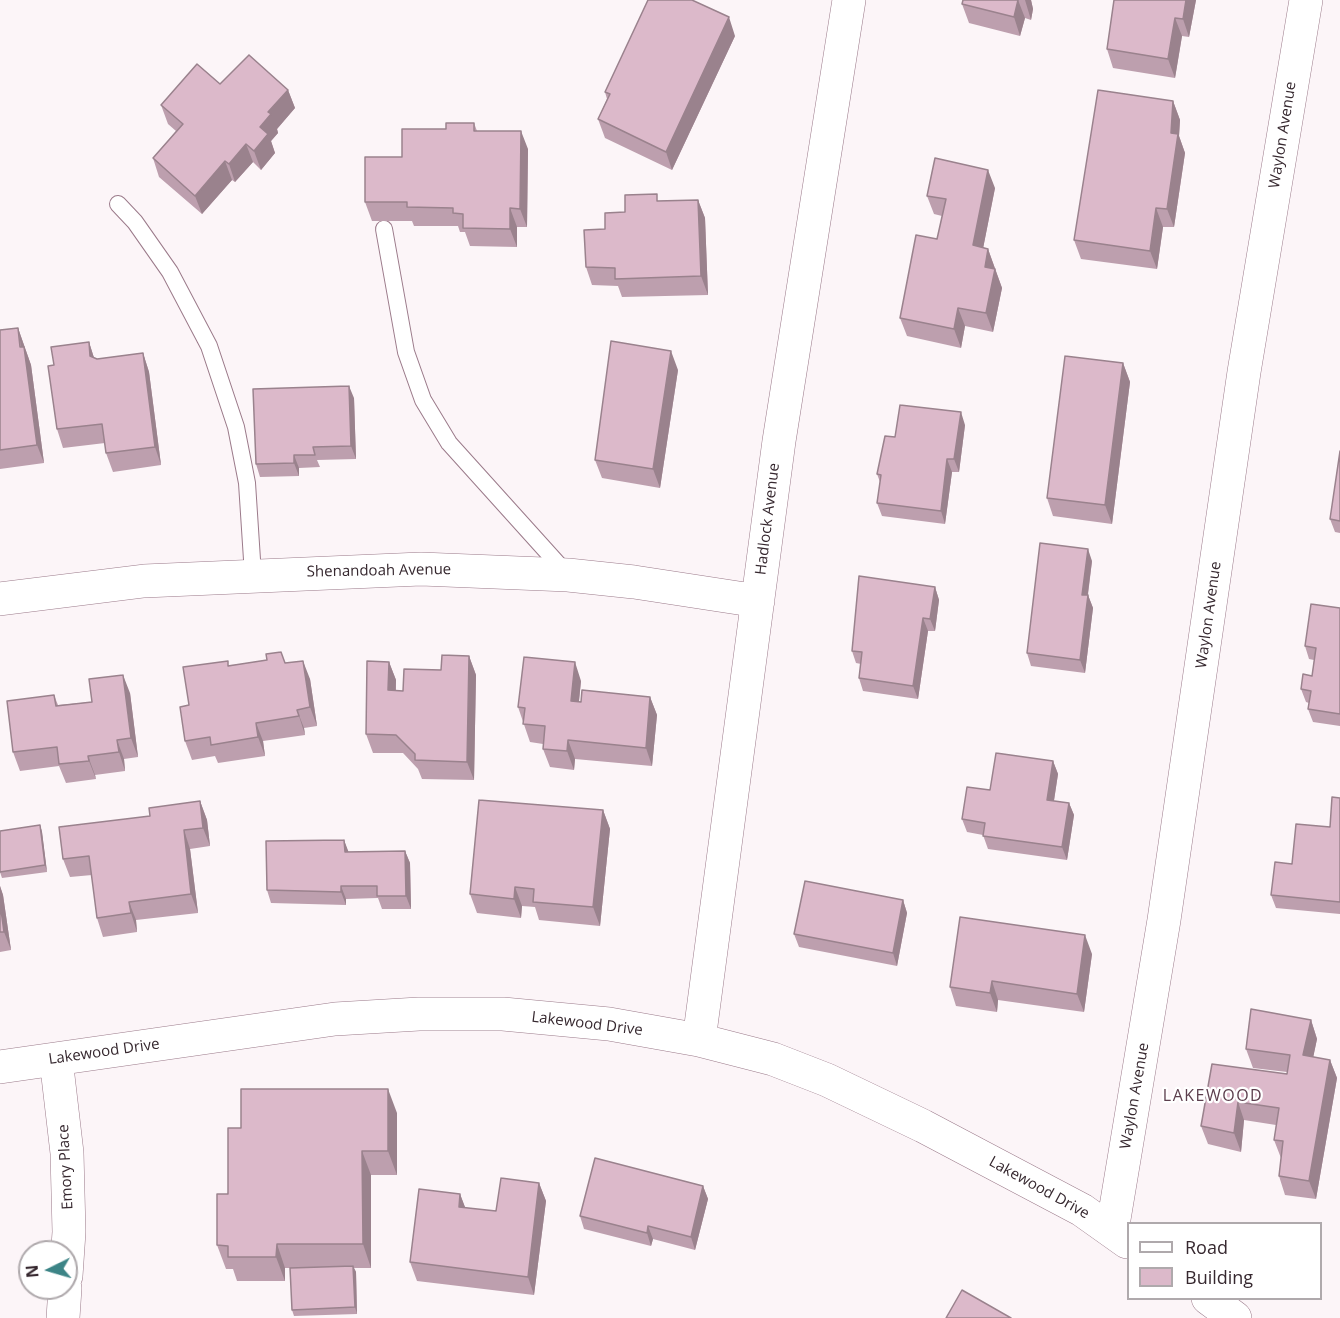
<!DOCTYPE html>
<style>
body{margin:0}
#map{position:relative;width:1340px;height:1318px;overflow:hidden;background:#fcf5f8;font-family:"Open Sans",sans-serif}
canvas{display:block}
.legend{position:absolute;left:1127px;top:1222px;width:195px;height:78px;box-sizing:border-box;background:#fff;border:2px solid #afa9ac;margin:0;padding:8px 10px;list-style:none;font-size:18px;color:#36282f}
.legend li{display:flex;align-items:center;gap:12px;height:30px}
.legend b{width:30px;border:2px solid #afa9ac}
.north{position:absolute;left:18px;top:1240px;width:60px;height:60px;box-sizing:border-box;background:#fff;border:2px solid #afa9ac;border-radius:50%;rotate:265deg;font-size:16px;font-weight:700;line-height:24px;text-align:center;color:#36282f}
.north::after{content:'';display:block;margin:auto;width:21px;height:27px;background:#3c8486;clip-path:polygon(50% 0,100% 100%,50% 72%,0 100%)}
</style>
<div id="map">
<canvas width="1340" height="1318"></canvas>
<ul class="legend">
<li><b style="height:8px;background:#fff"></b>Road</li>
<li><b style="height:16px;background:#dcb9ca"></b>Building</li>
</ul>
<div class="north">N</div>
</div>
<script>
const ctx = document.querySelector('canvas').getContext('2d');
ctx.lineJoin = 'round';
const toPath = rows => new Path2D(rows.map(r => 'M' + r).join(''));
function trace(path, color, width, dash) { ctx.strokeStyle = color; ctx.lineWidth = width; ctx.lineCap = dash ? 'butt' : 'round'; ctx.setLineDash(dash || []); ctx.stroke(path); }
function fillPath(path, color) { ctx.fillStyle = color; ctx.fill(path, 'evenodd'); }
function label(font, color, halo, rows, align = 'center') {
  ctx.font = font + ' "Open Sans",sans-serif'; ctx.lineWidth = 4.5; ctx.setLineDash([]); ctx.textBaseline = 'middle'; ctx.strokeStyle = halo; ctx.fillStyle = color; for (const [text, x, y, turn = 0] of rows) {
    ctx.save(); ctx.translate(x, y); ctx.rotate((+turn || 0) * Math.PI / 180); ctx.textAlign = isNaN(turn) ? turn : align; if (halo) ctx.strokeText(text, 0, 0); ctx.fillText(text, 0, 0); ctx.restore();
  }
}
const lane = toPath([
 [118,204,135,222,170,272,209,346,236,427,247,483,253,575],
 [384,229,406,352,423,400,449,443,568,575]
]);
const street = toPath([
 [0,599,144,581,421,569,568,575,634,582,758,601],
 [699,1040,779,441,849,0],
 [56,1059,67,1153,69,1232,66,1276],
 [0,1067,335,1019,419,1014,503,1014,609,1024,699,1040,773,1059,827,1080,923,1126,1082,1210,1127,1242],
 [1112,1231,1164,920,1244,372,1306,0],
 [1208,1298,1235,1318],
 [63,1318,65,1288]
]);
const wall = toPath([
 [963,0,1031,0,1033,9,1031,20,1025,18,1020,36,969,23,962,4],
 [1114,0,1196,0,1189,37,1182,36,1175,78,1113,68,1107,49],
 [735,36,672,170,605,138,598,119,607,99,605,92],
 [220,84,288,90,295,108,277,129,278,133,271,141,275,153,261,170,253,162,235,182,232,180,202,214,159,177,153,158,176,131,168,124,161,105],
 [1173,101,1180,120,1179,136,1185,153,1174,227,1163,227,1157,269,1081,259,1074,240],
 [474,123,477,131,528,149,527,227,517,227,517,247,470,246,465,232,460,232,458,226,414,226,412,221,372,221,365,202,402,157,446,129],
 [995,188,983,248,988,249,1002,288,993,332,965,326,961,348,907,336,900,318,937,239,942,216,934,214,927,196],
 [698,200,705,218,708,295,622,297,618,286,592,285,586,267,605,229,625,212,660,201],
 [18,328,31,365,44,463,0,469,0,330],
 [89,342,94,358,97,359,143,353,149,372,161,465,113,472,106,453,105,443,63,448,57,429,54,365],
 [1123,363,1130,382,1112,524,1053,516,1047,498],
 [678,370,660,488,602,478,595,460],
 [354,398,356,459,317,460,320,467,299,468,299,476,260,477,256,464],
 [965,425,959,472,952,472,945,524,882,516,877,503,880,482,877,474,895,437],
 [1340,451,1340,533,1335,532,1330,519],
 [1092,561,1088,595,1093,608,1085,673,1031,666,1027,653],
 [935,587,939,600,935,631,928,631,918,699,863,691,859,678,861,664,856,663,852,651],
 [1340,608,1340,726,1313,722,1308,709,1309,703,1306,702,1301,689,1312,676,1314,660,1309,659,1305,646],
 [469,656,476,675,474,780,422,779,418,769,403,753,373,753,366,734,389,662,396,680,396,691,403,691,441,670],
 [285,663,310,679,317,726,304,728,305,735,263,741,265,756,218,763,215,756,192,760,185,741,189,705,229,665],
 [581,681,579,702,650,697,657,715,652,766,575,759,574,770,550,767,543,749,543,744,530,742,518,707],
 [130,693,138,757,124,759,125,771,95,775,96,779,66,783,59,766,20,771,13,752,54,695,58,705,92,702],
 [1053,761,1058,774,1054,801,1069,803,1074,815,1067,860,988,849,983,835,967,832,962,819,990,790],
 [1340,798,1340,914,1276,908,1271,895,1292,864,1330,827],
 [200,801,207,820,210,846,190,849,198,913,136,920,137,932,103,937,97,918,92,875,70,877,63,859,150,816],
 [603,810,610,829,600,926,539,920,535,907,522,906,521,918,477,913,470,894],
 [40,825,42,832,47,872,2,878,0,872],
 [344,840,348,852,405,851,410,863,411,909,382,909,378,898,346,899,346,905,271,903,267,890],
 [0,886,3,895,11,950,0,952],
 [903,900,907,913,897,966,799,947,794,934],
 [1092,954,1084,1012,998,1000,997,1012,956,1006,950,987],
 [1311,1020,1317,1039,1313,1057,1330,1060,1337,1078,1316,1199,1285,1195,1279,1176,1281,1158,1274,1140,1276,1125,1244,1120,1241,1152,1208,1144,1201,1126,1212,1064,1287,1074,1287,1072,1253,1068,1246,1049],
 [397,1113,397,1175,371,1175,371,1268,354,1268,356,1272,357,1314,294,1316,292,1310,298,1268,285,1268,285,1281,237,1281,233,1269,226,1269,217,1245,241,1128],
 [539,1183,546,1201,534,1295,417,1281,410,1262,460,1194,465,1208,496,1211],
 [703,1186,708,1199,695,1250,653,1239,651,1246,584,1229,580,1216]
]);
const shadedWall = toPath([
 [1018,0,1025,18,1020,36,1014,17],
 [1025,0,1031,0,1033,9,1031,20],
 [1186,0,1196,0,1189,37,1183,19],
 [729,17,735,36,672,170,666,152],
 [1175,18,1182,36,1175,78,1168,59],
 [288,90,295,108,277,129,278,133,271,141,275,153,261,170,254,151,260,127,268,112],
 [1173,101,1180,120,1179,136,1185,153,1174,227,1167,209,1171,133],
 [521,131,528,149,527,227,520,209],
 [246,144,253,162,235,182,229,164],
 [225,161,232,180,202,214,195,196],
 [988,170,995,188,980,264,973,245],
 [698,200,705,218,708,295,701,276],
 [510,208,517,227,517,247,510,229],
 [1156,208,1163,227,1157,269,1150,251],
 [988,249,1002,288,993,332,986,313,985,267],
 [958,308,965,326,961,348,954,329],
 [18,328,31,365,44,463,37,445],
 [89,342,95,361,90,356],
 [671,351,678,370,660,488,653,469],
 [143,353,149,372,161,465,155,447],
 [1123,363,1130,382,1112,524,1105,505],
 [349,386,354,398,356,459,351,446],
 [961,412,965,425,959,472,954,459],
 [294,455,299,468,299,476,294,463],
 [947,459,952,472,945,524,941,511],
 [1088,549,1092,561,1086,608,1082,595],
 [935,587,939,600,935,631,930,619],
 [1088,595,1093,608,1085,673,1080,660],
 [923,618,928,631,918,699,913,686],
 [469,656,476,675,474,780,467,762],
 [303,661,310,679,317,726,310,707],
 [389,662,396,680,395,709,388,690],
 [575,662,581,681,577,719,571,701],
 [123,675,130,693,138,757,131,738],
 [650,697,657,715,652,766,646,748],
 [297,710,304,728,305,735,299,716],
 [256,723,263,741,265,756,258,737],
 [117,740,124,759,125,771,119,752],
 [568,740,575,759,574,770,567,751],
 [88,756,95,775,96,779,89,761],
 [1053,761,1058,774,1052,813,1047,800],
 [200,801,207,820,210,846,203,828],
 [1069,803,1074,815,1067,860,1062,847],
 [603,810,610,829,600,926,593,907],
 [40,825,42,832,47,872,45,865],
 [184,830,190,849,198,913,191,894],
 [344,840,349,853,345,852],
 [405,851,410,863,411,909,406,896],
 [0,886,3,895,11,950,4,932,0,903],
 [341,886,346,899,346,905,341,892],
 [515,887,522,906,521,918,514,899],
 [903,900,907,913,897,966,893,953],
 [129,902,136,920,137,932,131,913],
 [1085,935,1092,954,1084,1012,1077,994],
 [992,981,998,1000,997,1012,990,993],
 [1311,1020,1317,1039,1310,1073,1303,1055],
 [1330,1060,1337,1078,1316,1199,1309,1181],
 [388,1089,397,1113,397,1175,388,1151],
 [1238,1102,1244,1120,1241,1152,1234,1133],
 [362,1151,371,1175,371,1268,363,1244],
 [539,1183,546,1201,534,1295,528,1277],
 [703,1186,708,1199,695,1250,691,1237],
 [460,1194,467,1212,459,1207],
 [648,1226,653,1239,651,1246,647,1233],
 [277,1244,285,1268,285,1281,276,1257],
 [353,1266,356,1272,357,1314,355,1307]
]);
const building = toPath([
 [648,0,692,0,729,17,666,152,598,119,610,94,605,92,648,0],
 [963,0,1018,0,1014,17,962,4,963,0],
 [1114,0,1186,0,1183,19,1175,18,1168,59,1107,49,1114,0],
 [249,55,288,90,268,112,271,114,260,127,268,134,254,151,246,144,229,164,225,161,195,196,153,158,183,124,161,105,197,64,220,84,249,55],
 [1098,90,1173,101,1171,133,1178,134,1167,209,1156,208,1150,251,1074,240,1098,90],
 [446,123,474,123,474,131,521,131,520,209,510,208,510,229,463,228,463,214,453,213,453,208,407,207,407,202,365,202,365,157,402,157,402,129,446,129,446,123],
 [935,158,988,170,973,245,988,249,985,267,995,269,986,313,958,308,954,329,900,318,916,235,937,239,946,199,927,196,935,158],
 [657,194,657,201,698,200,701,276,615,279,615,268,586,267,584,230,605,229,605,213,625,212,625,195,657,194],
 [18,328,20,347,24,347,37,445,0,450,0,330,18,328],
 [611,341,671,351,653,469,595,460,611,341],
 [89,342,90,356,97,359,143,353,155,447,106,453,102,424,57,429,48,366,54,365,51,347,89,342],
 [1065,356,1123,363,1105,505,1047,498,1065,356],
 [349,386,351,446,313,447,315,455,294,455,294,463,256,464,253,389,349,386],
 [900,405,961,412,954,459,947,459,941,511,877,503,881,475,877,474,885,436,895,437,900,405],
 [1340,451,1340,521,1330,519,1340,451],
 [1040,543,1088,549,1082,595,1088,595,1080,660,1027,653,1040,543],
 [859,576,935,587,930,619,923,618,913,686,859,678,862,652,852,651,859,576],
 [1311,604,1340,608,1340,714,1308,709,1311,691,1301,689,1303,674,1312,676,1316,648,1305,646,1311,604],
 [281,652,285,663,303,661,310,707,297,710,299,716,256,723,258,737,211,745,210,737,185,741,180,707,189,705,183,667,228,661,228,666,267,660,266,654,281,652],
 [442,655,469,656,467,762,415,760,415,754,396,735,366,734,367,661,389,662,388,690,403,691,404,669,441,670,442,655],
 [524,657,575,662,571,701,581,702,582,690,650,697,646,748,568,740,567,751,543,749,545,726,523,724,525,708,518,707,524,657],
 [123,675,131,738,117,740,119,752,88,756,89,761,59,764,57,747,13,752,7,701,54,695,56,706,92,702,89,679,123,675],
 [996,753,1053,761,1047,800,1069,803,1062,847,983,836,985,823,962,819,967,787,990,790,996,753],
 [1332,797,1340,798,1340,902,1271,895,1275,862,1292,864,1296,824,1330,827,1332,797],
 [479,800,603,810,593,907,533,902,534,889,515,887,514,899,470,894,479,800],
 [200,801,203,828,184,830,191,894,129,902,131,913,97,918,89,856,63,859,59,827,150,816,149,808,200,801],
 [40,825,45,865,0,872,0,831,40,825],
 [344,840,345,852,405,851,406,896,377,896,377,886,341,886,341,892,267,890,266,841,344,840],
 [805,881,903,900,893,953,794,934,805,881],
 [0,903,4,932,0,932,0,903],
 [960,917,1085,935,1077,994,992,981,990,993,950,987,960,917],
 [1251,1009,1311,1020,1303,1055,1330,1060,1309,1181,1279,1176,1283,1141,1274,1140,1279,1108,1238,1102,1234,1133,1201,1126,1212,1064,1287,1074,1290,1055,1246,1049,1251,1009],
 [241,1089,388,1089,388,1151,362,1151,363,1244,277,1244,276,1257,228,1257,228,1246,217,1245,217,1194,228,1194,228,1128,241,1128,241,1089],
 [595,1158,703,1186,691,1237,648,1226,647,1233,580,1216,595,1158],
 [501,1178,539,1183,528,1277,410,1262,419,1189,460,1194,459,1207,496,1211,501,1178],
 [353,1266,355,1307,292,1310,290,1268,353,1266],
 [962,1290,1011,1318,946,1318,962,1290]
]);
const streetNames = [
 ["Waylon Avenue",1283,135,-81],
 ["Hadlock Avenue",768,519,-83],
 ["Shenandoah Avenue",379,571,-1],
 ["Waylon Avenue",1209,615,-82],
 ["Lakewood Drive",587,1024,7],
 ["Lakewood Drive",104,1052,-8],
 ["Waylon Avenue",1135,1096,-80],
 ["Emory Place",66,1167,-93],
 ["Lakewood Drive",1039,1188,29]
];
const neighbourhoodNames = [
 ["LAKEWOOD",1213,1096]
];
trace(lane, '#9b7a8a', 18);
trace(street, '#9b7a8a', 34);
trace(lane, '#fff', 16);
trace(street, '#fff', 33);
fillPath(wall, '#bd9fae');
fillPath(shadedWall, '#9a828d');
fillPath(building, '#dcb9ca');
trace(building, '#9a828d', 1.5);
label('15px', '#36282f', '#fff', streetNames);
ctx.letterSpacing = '1.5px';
label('16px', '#5c3e4d', '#fff', neighbourhoodNames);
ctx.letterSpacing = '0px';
</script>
